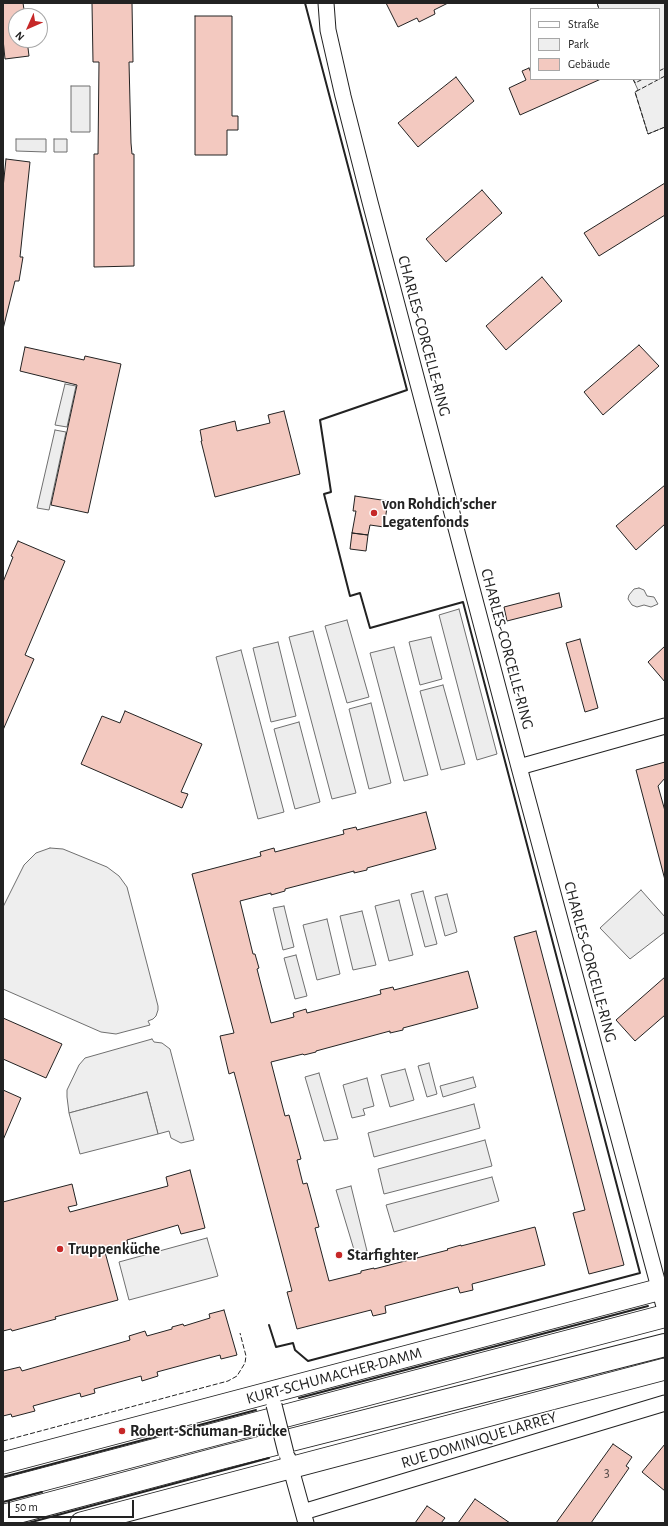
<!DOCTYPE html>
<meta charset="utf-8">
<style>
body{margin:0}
#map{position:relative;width:668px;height:1526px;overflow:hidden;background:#fff;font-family:"Alegreya Sans",sans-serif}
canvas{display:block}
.frame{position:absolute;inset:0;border:4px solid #222;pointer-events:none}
.legend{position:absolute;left:530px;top:8px;width:130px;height:72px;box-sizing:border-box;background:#fff;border:1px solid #a7a7a7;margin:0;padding:5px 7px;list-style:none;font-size:12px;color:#222}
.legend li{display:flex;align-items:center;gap:8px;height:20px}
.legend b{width:20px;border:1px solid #a7a7a7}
.north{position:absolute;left:8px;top:8px;width:40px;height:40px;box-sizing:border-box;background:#fff;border:1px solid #a7a7a7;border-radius:50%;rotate:225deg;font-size:11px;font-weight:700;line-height:16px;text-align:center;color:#222}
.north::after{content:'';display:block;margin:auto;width:14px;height:18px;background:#c62828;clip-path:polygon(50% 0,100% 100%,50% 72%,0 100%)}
.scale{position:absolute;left:8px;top:1500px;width:126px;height:18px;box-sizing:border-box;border:2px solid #222;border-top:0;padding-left:5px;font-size:12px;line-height:14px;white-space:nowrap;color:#222;-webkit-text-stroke:3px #fff;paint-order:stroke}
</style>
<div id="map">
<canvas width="668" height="1526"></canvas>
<div class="frame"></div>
<ul class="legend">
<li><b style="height:5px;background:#fff"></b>Straße</li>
<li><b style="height:11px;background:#eee"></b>Park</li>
<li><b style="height:11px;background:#f3c9c0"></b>Gebäude</li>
</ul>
<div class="north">N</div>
<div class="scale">50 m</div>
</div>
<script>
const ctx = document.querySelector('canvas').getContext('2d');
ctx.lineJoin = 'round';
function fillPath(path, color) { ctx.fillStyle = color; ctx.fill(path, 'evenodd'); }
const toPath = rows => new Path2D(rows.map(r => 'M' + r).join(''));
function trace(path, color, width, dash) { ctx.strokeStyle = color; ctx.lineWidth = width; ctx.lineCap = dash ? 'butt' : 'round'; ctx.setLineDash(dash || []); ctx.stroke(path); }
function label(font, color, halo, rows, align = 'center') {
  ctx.font = font + ' "Alegreya Sans",sans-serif'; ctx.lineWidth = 3; ctx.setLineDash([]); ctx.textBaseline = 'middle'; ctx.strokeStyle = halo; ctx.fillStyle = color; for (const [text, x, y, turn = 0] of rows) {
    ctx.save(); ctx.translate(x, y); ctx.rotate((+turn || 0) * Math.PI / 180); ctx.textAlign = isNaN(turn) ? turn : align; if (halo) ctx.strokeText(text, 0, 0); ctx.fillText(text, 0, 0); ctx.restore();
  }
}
const green = toPath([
 [597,3,665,3,665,127,648,134,635,92,638,90,633,79,659,79,659,9,599,9,597,3],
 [639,588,644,590,647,596,654,597,658,604,651,607,644,605,637,607,632,605,628,599,629,595,634,589,639,588],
 [50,848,63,849,107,867,119,876,127,887,158,1006,158,1010,156,1016,153,1019,148,1021,150,1025,116,1034,101,1032,3,989,3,907,24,865,36,853,50,848],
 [152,1039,154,1042,162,1043,170,1049,194,1140,181,1143,171,1138,169,1131,158,1134,147,1092,69,1113,67,1097,67,1090,79,1065,85,1058,152,1039],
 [207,1238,218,1276,129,1300,119,1262,207,1238]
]);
const parking = toPath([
 [71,86,90,86,90,132,71,132,71,86],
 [16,139,46,139,46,152,16,151,16,139],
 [54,139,67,139,67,152,54,152,54,139],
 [65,384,76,386,67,427,55,425,65,384],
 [55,430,66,432,49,510,37,508,55,430],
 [459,609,497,754,477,760,439,615,459,609],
 [347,620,369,697,347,703,325,626,347,620],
 [313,631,356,793,332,799,289,637,313,631],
 [431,637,442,679,420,685,409,642,431,637],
 [278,642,296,716,271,722,253,648,278,642],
 [394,647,428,775,404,781,370,653,394,647],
 [241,650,284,812,258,819,216,657,241,650],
 [443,685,465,764,441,770,420,691,443,685],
 [371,703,391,783,369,789,349,709,371,703],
 [299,722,320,802,295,809,274,729,299,722],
 [641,890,665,917,665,932,630,959,600,928,641,890],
 [423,891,437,944,425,947,411,894,423,891],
 [447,894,457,932,445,936,435,897,447,894],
 [399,900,413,955,389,961,375,906,399,900],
 [284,906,294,947,283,950,273,908,284,906],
 [362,911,376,965,353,970,340,916,362,911],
 [327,919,340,974,317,980,303,925,327,919],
 [296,955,307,996,295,999,284,958,296,955],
 [429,1063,437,1094,427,1097,418,1066,429,1063],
 [405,1069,414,1100,390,1107,381,1075,405,1069],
 [319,1073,338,1139,324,1141,305,1077,319,1073],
 [473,1077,476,1087,443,1097,440,1086,473,1077],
 [367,1078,374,1106,363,1109,365,1115,352,1118,343,1085,367,1078],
 [147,1092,158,1134,80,1154,69,1113,147,1092],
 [474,1104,480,1128,374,1157,368,1133,474,1104],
 [485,1140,492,1166,384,1194,378,1169,485,1140],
 [492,1177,499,1201,394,1232,386,1205,492,1177],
 [351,1186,367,1251,355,1253,336,1190,351,1186]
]);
const building = toPath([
 [3,3,23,3,25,16,16,16,16,40,27,40,29,56,5,59,3,39,3,3],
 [92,3,132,3,133,62,129,62,131,143,132,154,134,154,134,266,94,267,94,154,98,154,99,62,93,62,92,3],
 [386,3,448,3,434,10,435,14,419,22,417,18,398,27,386,3],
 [195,16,232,16,232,116,238,116,238,130,227,130,227,155,195,155,195,16],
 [529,68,531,73,531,79,601,79,520,115,509,88,526,80,522,71,529,68],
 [456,77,474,101,418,147,398,123,456,77],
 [6,159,30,162,20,257,23,257,19,281,15,281,3,329,3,188,6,159],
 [665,183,665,215,599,256,584,233,665,183],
 [482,190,502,213,446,262,426,239,482,190],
 [542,277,562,301,506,350,486,326,542,277],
 [639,345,659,366,603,415,584,392,639,345],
 [25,347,84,360,85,356,121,364,88,513,51,505,77,385,20,371,25,347],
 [284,411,300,474,215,497,201,441,202,441,200,430,235,421,237,431,270,423,268,415,284,411],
 [665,485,665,524,636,550,616,526,665,485],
 [355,496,388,501,384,527,370,525,368,535,352,533,356,511,353,511,355,496],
 [352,533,368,535,366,551,350,549,352,533],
 [18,541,65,561,25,655,34,659,3,730,3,582,13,557,11,556,18,541],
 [559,593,562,607,507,621,504,607,559,593],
 [580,639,598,708,585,712,566,643,580,639],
 [665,646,665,682,648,662,665,646],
 [125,711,202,744,181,792,188,794,182,808,81,764,102,716,120,723,125,711],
 [665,762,665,778,658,786,665,811,665,880,636,770,665,762],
 [426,812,436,849,367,868,367,870,354,873,354,871,285,889,285,891,271,895,271,893,240,901,253,954,255,954,259,968,257,969,271,1023,294,1017,293,1013,306,1009,307,1013,381,994,380,990,393,987,394,990,468,971,478,1008,403,1028,403,1030,390,1033,390,1031,316,1051,316,1052,304,1055,303,1054,271,1062,285,1116,289,1115,301,1159,297,1160,303,1184,307,1183,319,1227,315,1228,329,1281,361,1273,361,1271,374,1268,374,1269,448,1250,447,1249,461,1245,461,1246,535,1227,545,1265,472,1284,473,1290,460,1293,458,1287,385,1306,386,1313,373,1316,371,1310,297,1329,287,1292,292,1291,234,1072,229,1074,220,1036,234,1033,192,874,261,856,260,852,274,848,275,852,344,834,343,830,356,827,357,830,426,812],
 [536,931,624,1265,589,1274,573,1213,585,1210,514,937,536,931],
 [665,977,665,1015,635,1041,616,1020,665,977],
 [3,1018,62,1044,46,1078,3,1059,3,1018],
 [3,1090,21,1098,3,1140,3,1090],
 [190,1170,205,1228,181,1234,178,1225,127,1240,128,1246,105,1252,118,1300,55,1317,56,1319,12,1331,11,1329,3,1331,3,1202,72,1184,77,1205,68,1207,70,1212,168,1186,166,1177,190,1170],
 [224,1310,237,1355,221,1359,220,1355,157,1372,158,1376,142,1381,141,1376,94,1389,95,1393,81,1397,80,1393,33,1406,35,1411,12,1417,11,1414,3,1416,3,1371,20,1367,22,1371,130,1340,129,1336,145,1331,147,1336,172,1329,172,1327,183,1324,184,1326,210,1318,209,1314,224,1310],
 [613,1444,632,1457,626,1466,629,1468,591,1523,556,1523,613,1444],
 [665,1444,665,1491,642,1472,665,1444],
 [475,1499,510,1523,458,1523,475,1499],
 [427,1506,445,1518,441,1523,415,1523,427,1506]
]);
const street = toPath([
 [326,3,328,30,343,96,370,202,519,767,665,1310],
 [519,767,665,726],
 [288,1458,306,1523],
 [303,1512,665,1403]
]);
const secondary = toPath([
 [3,1463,665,1288],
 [81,1523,665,1369]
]);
const highway = toPath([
 [3,1490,665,1316],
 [3,1516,224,1457,665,1345]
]);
const streetBridge = toPath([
 [274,1405,286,1453]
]);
const fence = toPath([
 [597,3,599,9],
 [659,71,665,68],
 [665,76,635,92,648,134,665,127],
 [633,79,635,83,643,79],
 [3,1441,228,1381,237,1376,245,1363,246,1356,240,1333]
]);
const wall = toPath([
 [269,1325,276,1347,293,1343,295,1350,308,1361,640,1273,463,602,370,628,360,593,350,596,324,494,331,492,320,420,407,390,305,3],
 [299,1398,648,1306],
 [3,1477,256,1410],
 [3,1502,42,1492],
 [28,1523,269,1458]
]);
const markers = [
 [374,513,4,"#c62828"],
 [60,1249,4,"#c62828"],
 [339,1255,4,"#c62828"],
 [122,1431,4,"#c62828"]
];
const numberNames = [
 ["3",607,1473]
];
const streetNames = [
 ["CHARLES-CORCELLE-RING",424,336,75],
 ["CHARLES-CORCELLE-RING",507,649,75],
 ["CHARLES-CORCELLE-RING",590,962,75],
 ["KURT-SCHUMACHER-DAMM",334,1376,-15],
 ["RUE DOMINIQUE LARREY",479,1440,-17]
];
const poiNames = [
 ["von Rohdich'scher",382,504],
 ["Legatenfonds",382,522],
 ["Truppenküche",68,1249],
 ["Starfighter",347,1255],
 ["Robert-Schuman-Brücke",130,1431]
];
fillPath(green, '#eee');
trace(green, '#6f6f6f', 1);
fillPath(parking, '#ededed');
trace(parking, '#6f6f6f', 1);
fillPath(building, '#f3c9c0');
trace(building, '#222', 1);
trace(street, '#222', 17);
trace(secondary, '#222', 23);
trace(highway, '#222', 24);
trace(street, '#fff', 15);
trace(secondary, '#fff', 21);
trace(highway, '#fff', 22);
trace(streetBridge, '#222', 17, []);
trace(streetBridge, '#fff', 15);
trace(fence, '#222', 1, [5, 2]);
trace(wall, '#222', 2);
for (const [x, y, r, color] of markers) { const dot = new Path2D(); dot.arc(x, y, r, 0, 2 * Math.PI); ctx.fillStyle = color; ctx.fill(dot); trace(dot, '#fff', 1.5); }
label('14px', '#564c4a', null, numberNames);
label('16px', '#222', '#fff', streetNames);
label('bold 16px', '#222', '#fff', poiNames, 'left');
</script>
